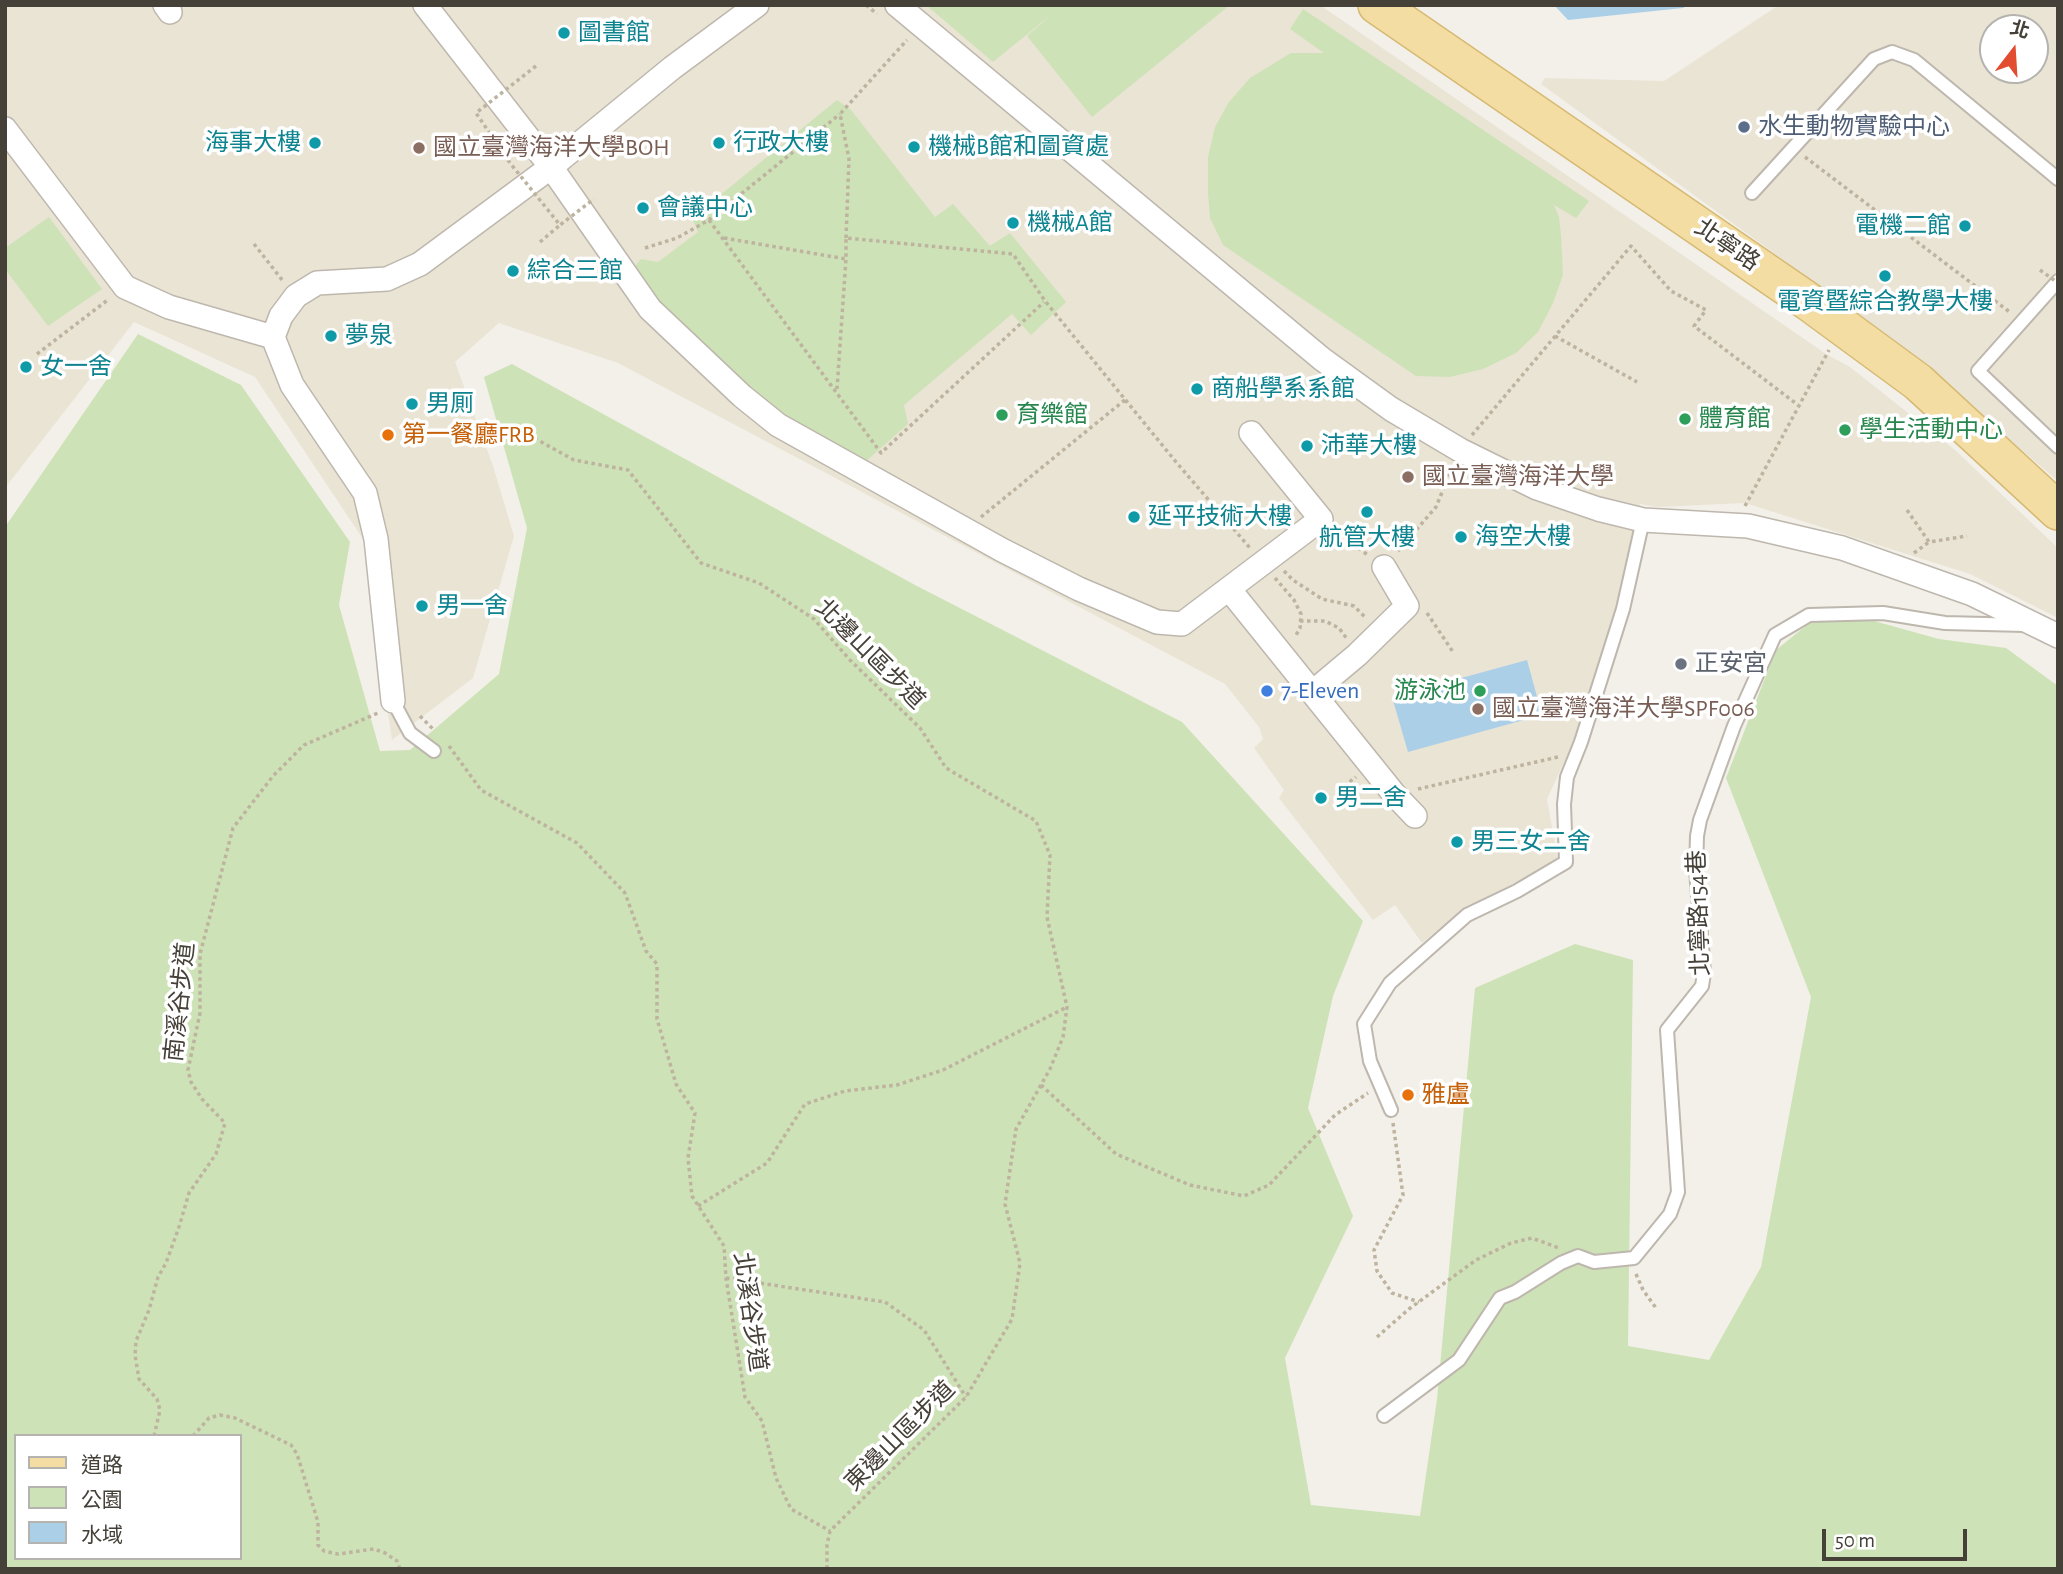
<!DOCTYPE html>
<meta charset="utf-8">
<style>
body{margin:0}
#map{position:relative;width:2063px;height:1574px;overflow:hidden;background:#f3f0e9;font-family:"Alegreya Sans","Noto Sans TC",sans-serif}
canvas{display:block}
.frame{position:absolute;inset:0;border:7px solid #454038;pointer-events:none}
.legend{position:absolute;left:14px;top:1434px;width:228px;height:126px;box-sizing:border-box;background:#fff;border:2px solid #b5b3af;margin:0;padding:9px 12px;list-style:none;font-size:21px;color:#454038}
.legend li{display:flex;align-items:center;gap:14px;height:35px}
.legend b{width:35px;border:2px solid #b5b3af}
.north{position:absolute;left:1979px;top:14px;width:70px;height:70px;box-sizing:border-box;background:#fff;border:2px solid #b5b3af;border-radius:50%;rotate:17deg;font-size:19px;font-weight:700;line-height:28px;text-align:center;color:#454038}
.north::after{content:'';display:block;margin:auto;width:24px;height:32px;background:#e24d31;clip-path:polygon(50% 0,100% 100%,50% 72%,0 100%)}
.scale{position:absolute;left:1822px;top:1529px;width:145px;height:32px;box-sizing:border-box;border:4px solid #454038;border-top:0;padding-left:9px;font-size:21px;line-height:24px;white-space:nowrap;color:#454038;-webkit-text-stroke:5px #fff;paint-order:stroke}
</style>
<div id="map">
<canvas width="2063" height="1574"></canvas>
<div class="frame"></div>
<ul class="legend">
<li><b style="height:9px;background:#f3dda2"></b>道路</li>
<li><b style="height:19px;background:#cee2b7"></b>公園</li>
<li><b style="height:19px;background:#accfe8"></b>水域</li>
</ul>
<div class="north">北</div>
<div class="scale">50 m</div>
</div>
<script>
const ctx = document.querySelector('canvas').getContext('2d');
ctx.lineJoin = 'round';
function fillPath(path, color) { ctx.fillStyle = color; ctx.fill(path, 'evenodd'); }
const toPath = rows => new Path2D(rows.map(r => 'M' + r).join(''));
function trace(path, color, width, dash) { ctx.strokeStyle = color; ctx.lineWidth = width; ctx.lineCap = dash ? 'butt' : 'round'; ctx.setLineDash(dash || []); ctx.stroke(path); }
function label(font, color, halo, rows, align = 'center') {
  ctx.font = font + ' "Alegreya Sans","Noto Sans TC",sans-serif'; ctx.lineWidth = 7; ctx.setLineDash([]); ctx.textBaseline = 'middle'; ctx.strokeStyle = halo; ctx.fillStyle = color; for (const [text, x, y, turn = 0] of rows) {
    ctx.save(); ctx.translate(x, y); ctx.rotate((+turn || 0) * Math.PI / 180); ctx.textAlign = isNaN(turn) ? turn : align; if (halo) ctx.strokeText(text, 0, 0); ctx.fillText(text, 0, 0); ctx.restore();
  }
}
const education = toPath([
 [5,5,1320,5,1826,354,1850,367,1955,450,2058,548,2058,618,1970,574,1745,503,1657,507,1640,504,1613,621,1574,741,1547,799,1558,861,1462,910,1422,943,1395,905,1373,920,1279,798,1284,790,1254,748,1263,739,1259,727,1225,684,618,363,499,323,455,362,493,466,514,536,473,678,392,740,363,539,255,377,134,322,5,488],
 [1779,5,2058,5,2058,481,1884,333,1541,84,1545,78,1664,81],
 [1993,28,2035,28,2035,70,1993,70]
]);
const green = toPath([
 [926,5,1063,6,1230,5,1092,117,1027,36,1052,14,993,62],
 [1303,9,1589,201,1576,218,1554,205,1559,217,1561,235,1563,275,1553,303,1538,332,1516,353,1483,369,1450,377,1416,376,1223,245,1210,218,1208,193,1208,157,1215,127,1229,102,1250,78,1291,53,1324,53,1290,29],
 [837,100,851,110,935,217,953,204,990,246,1010,233,1066,302,1031,335,1012,314,904,405,908,424,857,469,772,422,628,275,641,259,658,262,698,232,692,218],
 [49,217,102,289,48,326,5,269,5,248],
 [138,334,241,385,350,542,339,605,380,751,410,750,499,674,527,528,484,377,512,364,915,585,1182,722,1363,921,1333,996,1308,1108,1353,1216,1285,1358,1311,1505,1420,1516,1437,1399,1475,988,1575,944,1633,960,1628,1346,1709,1360,1761,1267,1811,997,1726,778,1776,650,1813,620,1856,616,1939,639,2006,648,2058,686,2058,1569,5,1569,5,527],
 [16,1436,240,1436,240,1558,16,1558]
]);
const water = toPath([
 [1554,5,1688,5,1683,8,1568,20],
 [1527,660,1542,715,1408,752,1392,697]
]);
const path = toPath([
 [866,5,877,14],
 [1805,157,2011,313],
 [709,220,881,453,1044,302],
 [724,238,846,259,846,238,1013,254,1045,301,1176,462,1250,548],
 [846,238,849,159,840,114,907,40],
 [540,242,560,225],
 [254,244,283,281],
 [645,248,677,238,709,220,840,114],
 [1555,336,1637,382],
 [37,354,109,299],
 [837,389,846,259],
 [516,428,574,460,628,470,701,563,759,583,814,619,850,660,920,728,946,768,1036,821,1050,855,1047,917,1067,1007,1063,1037,1050,1069,1016,1129,1005,1204,1020,1263,1012,1319,966,1397,830,1531,827,1545,827,1569],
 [1472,435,1631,246,1671,291,1706,310,1694,326,1798,405],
 [1745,506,1829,350],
 [1907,510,1929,542,1967,536],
 [981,517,1126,399],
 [1336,531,1369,556],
 [1398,551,1436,507,1452,468],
 [1914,553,1929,542],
 [1284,571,1293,580,1322,599,1354,606,1366,618],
 [1275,578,1294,600,1301,614,1300,628,1295,637],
 [1427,613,1453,652],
 [1300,621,1325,621,1339,628,1347,639],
 [420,716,434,730],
 [449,746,481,790,577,843,625,893,646,951,657,964,657,1019,676,1084,695,1113,688,1158,692,1196,724,1246,726,1278,745,1397,762,1421,776,1478,791,1509,830,1531],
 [1344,786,1356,777],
 [1418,789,1558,757],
 [1041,1085,1116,1154,1190,1185,1244,1196,1269,1185,1335,1115,1368,1093],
 [1393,1123,1403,1195,1374,1250,1377,1271,1392,1293,1419,1302],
 [698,1206,767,1163,805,1104,845,1091,897,1085,943,1070,1067,1007],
 [1636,1274,1643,1290,1656,1308],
 [726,1278,885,1302,924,1330,966,1397],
 [1377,1337,1409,1309,1476,1260,1511,1243,1532,1238,1559,1248],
 [154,1436,160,1410,157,1399,139,1379,135,1355,136,1341,149,1310,158,1277,166,1263,179,1227,189,1193,216,1154,225,1123,202,1099,191,1082,188,1070,200,1013,200,954,233,828,273,776,304,745,378,713],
 [193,1436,209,1418,220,1415,235,1418,291,1445,297,1454,318,1522,318,1545,324,1551,338,1554,374,1549,385,1553,397,1561,400,1569]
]);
const lane = toPath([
 [1752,193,1874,59,1892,52,1914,60,2058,179],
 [2058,281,1978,371,2058,447],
 [393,701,410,733,434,751],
 [1391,1110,1370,1061,1364,1024,1390,983,1467,915,1517,891,1566,862,1564,804,1567,777,1581,742,1623,609,1643,520],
 [1384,1416,1459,1360,1500,1298,1515,1292,1561,1263,1578,1256,1594,1262,1634,1258,1670,1214,1678,1192,1667,1030,1702,986,1704,973,1696,870,1697,836,1700,820,1734,726,1775,635,1809,615,1883,613,1945,623,2025,625]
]);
const street = toPath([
 [165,5,170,12],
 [425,5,551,167,650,309,742,396,778,425,1002,550,1079,589,1157,622,1182,624,1321,519,1251,433],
 [897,5,1322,359,1391,409,1460,450,1537,488,1598,509,1643,520,1748,526,1842,548,1972,594,2058,636],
 [5,129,125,287,169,307,273,337,292,385,365,493,376,539,393,701],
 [273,337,281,316,296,296,317,283,387,279,420,264,551,167,672,68,757,5],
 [1229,589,1394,794,1415,816],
 [1314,691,1357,655,1407,606,1384,567]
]);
const primary = toPath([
 [1377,5,1809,302,1918,382,2058,511]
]);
const pathBridge = toPath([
 [536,66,476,113,510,163,560,225,594,199],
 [2040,270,2058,283]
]);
const markers = [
 [564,33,7,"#0f9aa8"],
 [1744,127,7,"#5c6f8a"],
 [315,143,7,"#0f9aa8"],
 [719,143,7,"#0f9aa8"],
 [914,147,7,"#0f9aa8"],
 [419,148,7,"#8d6e63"],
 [643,208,7,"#0f9aa8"],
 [1013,223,7,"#0f9aa8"],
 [1965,226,7,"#0f9aa8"],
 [513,271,7,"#0f9aa8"],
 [1885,276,7,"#0f9aa8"],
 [331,336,7,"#0f9aa8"],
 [26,367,7,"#0f9aa8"],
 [1197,389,7,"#0f9aa8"],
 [412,404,7,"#0f9aa8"],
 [1002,415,7,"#2e9e5b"],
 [1685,419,7,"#2e9e5b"],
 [1845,430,7,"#2e9e5b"],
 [388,435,7,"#e8710a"],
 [1307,446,7,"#0f9aa8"],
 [1408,477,7,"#8d6e63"],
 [1367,512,7,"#0f9aa8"],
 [1134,517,7,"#0f9aa8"],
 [1461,537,7,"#0f9aa8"],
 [422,606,7,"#0f9aa8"],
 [1681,664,7,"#6b7280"],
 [1267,691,7,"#3f7fe0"],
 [1480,691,7,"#2e9e5b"],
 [1478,709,7,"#8d6e63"],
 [1321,798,7,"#0f9aa8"],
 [1457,842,7,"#0f9aa8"],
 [1408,1095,7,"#e8710a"]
];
const cultureNames = [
 ["圖書館",578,33],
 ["海事大樓",301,143,"right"],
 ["行政大樓",733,143],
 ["機械B館和圖資處",928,147],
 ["會議中心",657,208],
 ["機械A館",1027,223],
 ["電機二館",1951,226,"right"],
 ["綜合三館",527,271],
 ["電資暨綜合教學大樓",1885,302,"center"],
 ["夢泉",345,336],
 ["女一舍",40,367],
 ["商船學系系館",1211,389],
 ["男厠",426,404],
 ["沛華大樓",1321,446],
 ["延平技術大樓",1148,517],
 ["海空大樓",1475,537],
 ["航管大樓",1367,538,"center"],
 ["男一舍",436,606],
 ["男二舍",1335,798],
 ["男三女二舍",1471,842]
];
const serviceNames = [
 ["水生動物實驗中心",1758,127]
];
const educationNames = [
 ["國立臺灣海洋大學BOH",433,148],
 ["國立臺灣海洋大學",1422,477],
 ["國立臺灣海洋大學SPF006",1492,709]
];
const streetNames = [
 ["北寧路",1727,245,34],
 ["北邊山區步道",870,654,45],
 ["北寧路154巷",1699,913,-92],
 ["南溪谷步道",180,1002,-84],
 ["北溪谷步道",750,1312,82],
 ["東邊山區步道",900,1436,-45]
];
const leisureNames = [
 ["育樂館",1016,415],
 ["體育館",1699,419],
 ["學生活動中心",1859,430],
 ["游泳池",1466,691,"right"]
];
const foodNames = [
 ["第一餐廳FRB",402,435],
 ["雅盧",1422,1095]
];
const worshipNames = [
 ["正安宮",1695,664]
];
const shopNames = [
 ["7-Eleven",1281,691]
];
fillPath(education, '#eae4d5');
fillPath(green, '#cee2b7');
fillPath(water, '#accfe8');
trace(lane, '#bdb7ad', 16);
trace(street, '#bdb7ad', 26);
trace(primary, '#d6b973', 40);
trace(path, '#bdb39f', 3.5, [3.5, 3.5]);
trace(lane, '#fff', 12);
trace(street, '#fff', 23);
trace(primary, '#f3dda2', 37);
trace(pathBridge, '#bdb39f', 3.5, [3.5, 3.5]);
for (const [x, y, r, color] of markers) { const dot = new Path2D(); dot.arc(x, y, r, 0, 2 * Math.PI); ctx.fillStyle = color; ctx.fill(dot); trace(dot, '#fff', 2.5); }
label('24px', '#0d838f', '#fff', cultureNames, 'left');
label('24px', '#4e5e75', '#fff', serviceNames, 'left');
label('24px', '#785e54', '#fff', educationNames, 'left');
label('24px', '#454038', '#fff', streetNames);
label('24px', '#27864d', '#fff', leisureNames, 'left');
label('24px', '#c56008', '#fff', foodNames, 'left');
label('24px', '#5b616d', '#fff', worshipNames, 'left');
label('24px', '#366cbe', '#fff', shopNames, 'left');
</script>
